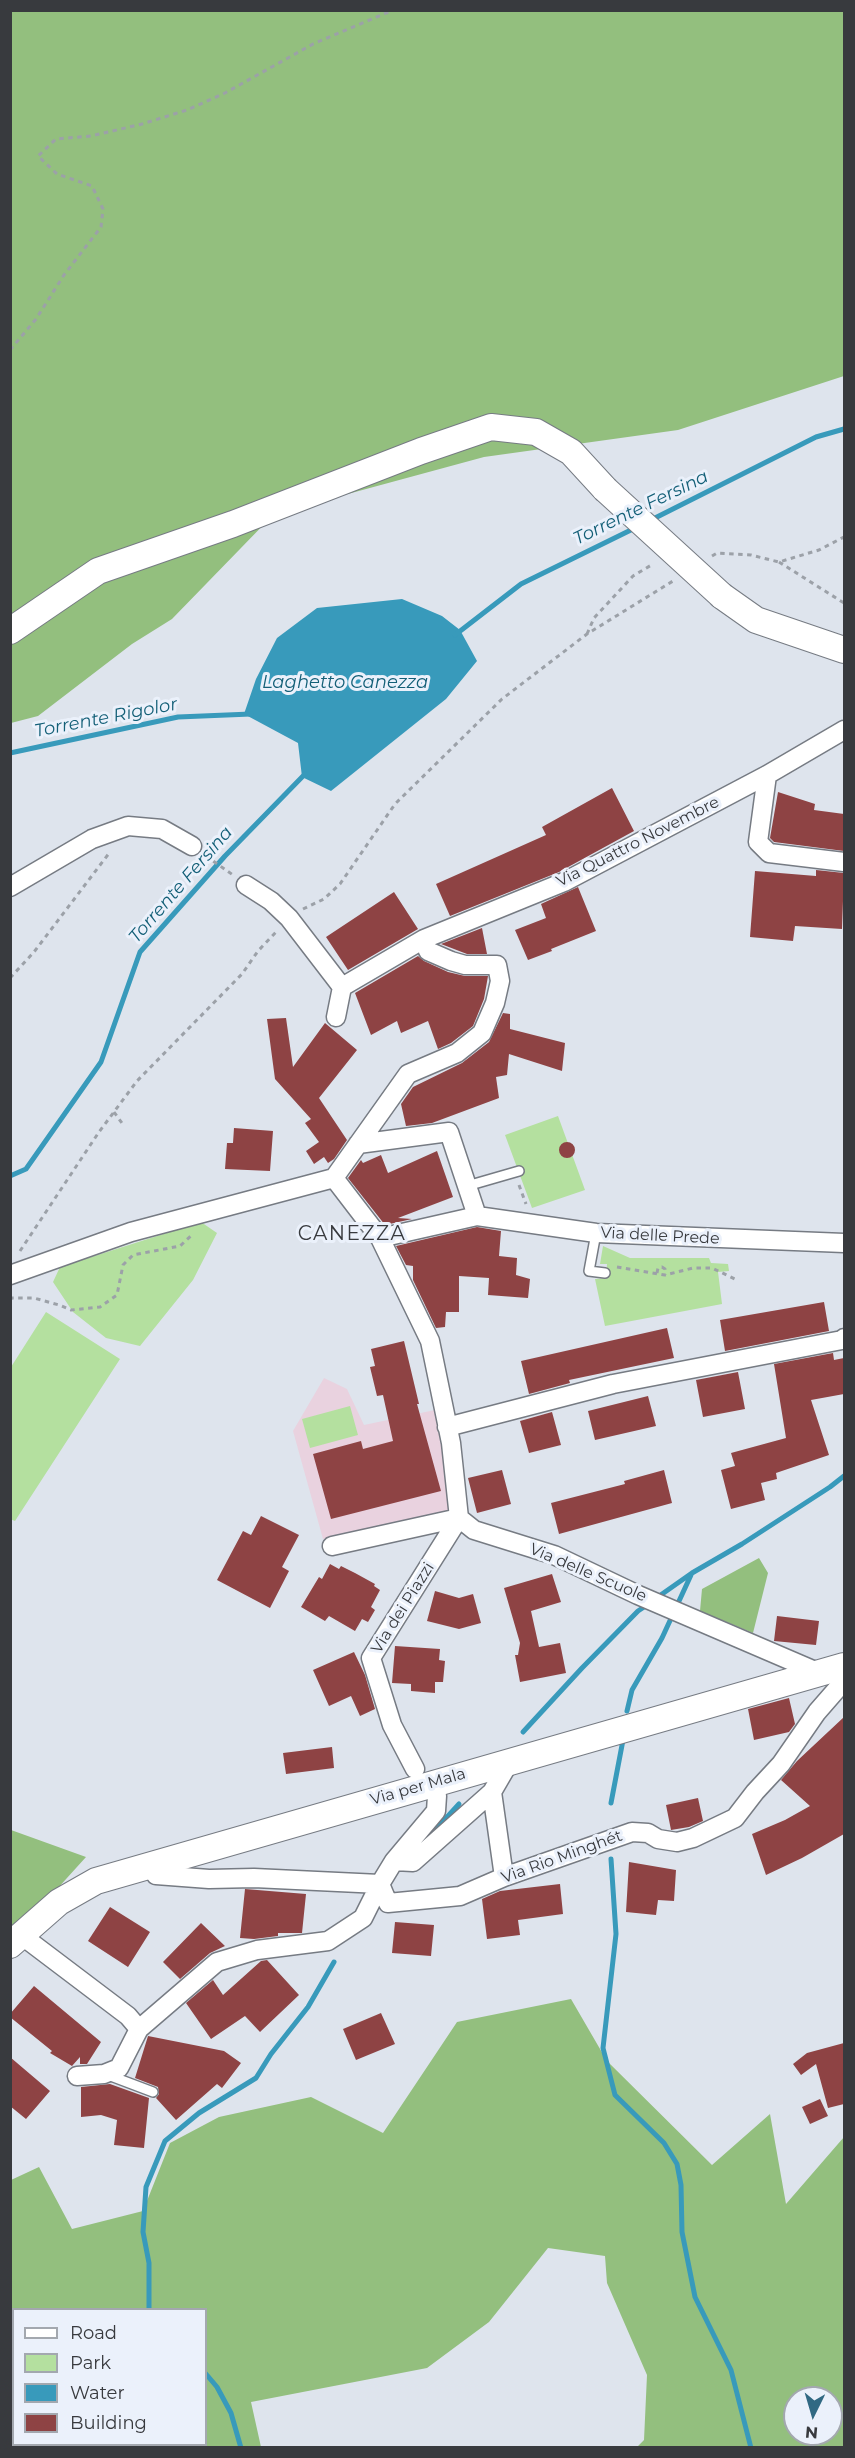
<!DOCTYPE html>
<meta charset="utf-8">
<style>
body{margin:0}
#map{position:relative;width:855px;height:2458px;overflow:hidden;background:#dee4ed;font-family:Montserrat,sans-serif}
canvas{display:block}
.frame{position:absolute;inset:0;border:12px solid #383a3e;pointer-events:none}
.legend{position:absolute;left:12px;top:2308px;width:195px;height:138px;box-sizing:border-box;background:#ebf1fb;border:2px solid #a3a8af;margin:0;padding:8px 10px;list-style:none;font-size:18px;color:#383a3e}
.legend li{display:flex;align-items:center;gap:12px;height:30px}
.legend b{width:30px;border:2px solid #a3a8af}
.north{position:absolute;left:783px;top:2386px;width:60px;height:60px;box-sizing:border-box;background:#ebf1fb;border:2px solid #a3a8af;border-radius:50%;rotate:185deg;font-size:16px;font-weight:700;line-height:24px;text-align:center;color:#383a3e}
.north::after{content:'';display:block;margin:auto;width:21px;height:27px;background:#316983;clip-path:polygon(50% 0,100% 100%,50% 72%,0 100%)}
</style>
<div id="map">
<canvas width="855" height="2458"></canvas>
<div class="frame"></div>
<ul class="legend">
<li><b style="height:8px;background:#fff"></b>Road</li>
<li><b style="height:16px;background:#b4e09f"></b>Park</li>
<li><b style="height:16px;background:#389abb"></b>Water</li>
<li><b style="height:16px;background:#8e4344"></b>Building</li>
</ul>
<div class="north">N</div>
</div>
<script>
const ctx = document.querySelector('canvas').getContext('2d');
ctx.lineJoin = 'round';
function fillPath(path, color) { ctx.fillStyle = color; ctx.fill(path, 'evenodd'); }
const toPath = rows => new Path2D(rows.map(r => 'M' + r).join(''));
function trace(path, color, width, dash) { ctx.strokeStyle = color; ctx.lineWidth = width; ctx.lineCap = dash ? 'butt' : 'round'; ctx.setLineDash(dash || []); ctx.stroke(path); }
function label(font, color, halo, rows, align = 'center') {
  ctx.font = font + ' Montserrat,sans-serif'; ctx.lineWidth = 6; ctx.setLineDash([]); ctx.textBaseline = 'middle'; ctx.strokeStyle = halo; ctx.fillStyle = color; for (const [text, x, y, turn = 0] of rows) {
    ctx.save(); ctx.translate(x, y); ctx.rotate((+turn || 0) * Math.PI / 180); ctx.textAlign = isNaN(turn) ? turn : align; if (halo) ctx.strokeText(text, 0, 0); ctx.fillText(text, 0, 0); ctx.restore();
  }
}
const education = toPath([
 [324,1378,347,1389,364,1425,435,1410,452,1510,323,1539,293,1431]
]);
const green = toPath([
 [558,1116,585,1190,532,1208,505,1135],
 [201,1222,217,1233,193,1280,140,1346,106,1338,73,1312,53,1282,60,1267],
 [603,1246,630,1258,709,1258,711,1263,728,1264,729,1271,718,1272,722,1304,605,1326,595,1279,606,1278,607,1264,600,1264],
 [46,1312,120,1359,15,1521,10,1519,11,1367],
 [350,1406,358,1435,310,1448,302,1419]
]);
const forest = toPath([
 [11,11,844,11,844,376,678,430,484,457,274,514,172,619,132,644,38,716,11,723],
 [759,1558,768,1573,753,1633,700,1611,702,1589],
 [11,1830,86,1857,38,1910,11,1928],
 [571,1999,607,2061,712,2165,770,2114,786,2204,844,2137,844,2447,637,2447,644,2440,647,2375,607,2283,605,2256,548,2248,489,2322,427,2368,251,2402,261,2447,70,2448,45,2445,206,2444,206,2310,14,2310,13,2441,11,2440,11,2180,39,2167,72,2229,143,2211,170,2143,219,2117,311,2097,383,2133,457,2022],
 [795,2398,831,2398,831,2434,795,2434]
]);
const water = toPath([
 [402,599,442,616,460,630,477,661,446,699,331,791,302,777,298,743,244,714,256,679,277,638,317,608]
]);
const stream = toPath([
 [651,520,816,437,844,429],
 [455,635,521,584,637,527],
 [10,753,178,717,251,714],
 [10,1176,26,1169,101,1062,140,952,225,856,305,774],
 [655,1599,692,1573,742,1544,830,1487,844,1476],
 [627,1711,632,1690,662,1638,691,1575],
 [523,1732,582,1668,638,1611,647,1605],
 [611,1803,623,1740],
 [427,1839,459,1804],
 [611,1859,616,1934,603,2048,615,2095,664,2143,677,2164,681,2185,682,2232,695,2297,731,2370,751,2448],
 [149,2310,149,2263,143,2232,146,2187,165,2141,199,2113,256,2078,271,2054,308,2007,334,1962],
 [206,2374,217,2387,231,2413,241,2448]
]);
const building = toPath([
 [612,788,634,831,559,872,450,916,436,884,546,835,542,827],
 [778,792,815,804,814,810,844,814,844,851,774,842,770,838],
 [816,870,844,873,842,929,795,926,793,941,750,937,755,871,816,876],
 [578,887,596,931,551,949,552,951,528,960,515,930,546,918,541,904],
 [394,892,418,929,348,970,326,937],
 [482,928,487,954,467,954,441,944],
 [418,956,424,961,448,972,465,976,488,976,484,999,473,1026,451,1043,438,1049,428,1021,401,1033,397,1021,371,1035,355,993],
 [503,1013,510,1014,510,1029,565,1043,562,1071,509,1054,507,1075,496,1077,499,1098,432,1123,406,1126,401,1104,413,1087,462,1063,489,1042],
 [286,1018,293,1067,325,1023,357,1050,319,1098,347,1140,334,1159,328,1163,324,1157,314,1164,306,1151,319,1142,305,1123,311,1119,275,1079,267,1019],
 [234,1128,273,1131,270,1171,225,1169,227,1143,233,1143],
 '559 1150a8 8 0 1 1 16 0a8 8 0 1 1-16 0Z',
 [437,1151,453,1197,398,1218,412,1219,385,1225,348,1178,361,1160,363,1163,381,1155,388,1173],
 [477,1227,501,1231,499,1256,517,1258,516,1275,530,1279,528,1298,488,1295,489,1278,459,1276,459,1312,446,1312,445,1327,436,1328,413,1280,413,1266,406,1265,396,1246],
 [824,1302,829,1331,725,1351,720,1320],
 [667,1328,674,1358,569,1380,570,1383,529,1394,521,1361],
 [404,1341,419,1404,417,1404,441,1491,331,1519,313,1454,361,1441,363,1449,393,1441,383,1395,377,1396,370,1367,375,1366,371,1349],
 [833,1353,834,1360,844,1358,844,1394,811,1400,829,1455,776,1473,777,1479,761,1483,765,1500,731,1509,721,1470,735,1466,731,1453,786,1438,774,1364],
 [738,1372,745,1409,703,1417,696,1380],
 [648,1396,656,1426,595,1440,588,1411],
 [552,1412,561,1445,529,1453,520,1421],
 [502,1470,511,1504,477,1513,468,1478],
 [664,1470,672,1503,559,1534,551,1503,625,1484,624,1481],
 [261,1516,299,1535,282,1567,289,1571,270,1608,217,1580,243,1531,251,1535],
 [330,1564,339,1569,341,1566,355,1573,375,1584,374,1586,380,1590,371,1607,375,1610,368,1622,362,1619,355,1631,329,1616,325,1621,301,1607,319,1577,322,1579],
 [552,1574,561,1602,531,1611,539,1647,560,1643,566,1673,520,1682,515,1655,518,1655,520,1643,504,1588],
 [435,1591,459,1598,473,1594,481,1623,459,1629,427,1621],
 [777,1616,819,1621,816,1645,774,1641],
 [395,1646,440,1649,439,1660,445,1661,443,1682,435,1682,435,1693,411,1691,411,1684,392,1683],
 [354,1652,365,1675,375,1709,360,1716,351,1696,329,1706,313,1670],
 [789,1698,795,1724,789,1732,754,1740,748,1709],
 [844,1717,844,1834,802,1858,766,1875,752,1834,785,1820,810,1806,781,1780,797,1761],
 [332,1747,334,1768,286,1774,283,1753],
 [698,1798,703,1821,689,1827,671,1830,666,1805],
 [629,1862,676,1870,674,1901,658,1900,656,1915,626,1912],
 [560,1884,563,1914,518,1920,520,1935,487,1939,482,1899,500,1891],
 [245,1889,306,1894,302,1933,278,1933,278,1936,254,1939,240,1938],
 [110,1907,150,1932,128,1967,88,1941],
 [395,1922,434,1925,431,1956,392,1953],
 [201,1923,225,1946,210,1953,180,1979,163,1962],
 [267,1960,299,1995,260,2032,245,2016,211,2039,186,2003,213,1980,223,1995,261,1961],
 [34,1986,101,2042,87,2064,80,2064,80,2057,72,2066,50,2053,52,2051,10,2017,10,2014],
 [381,2013,395,2044,356,2060,343,2029],
 [148,2036,224,2051,241,2063,222,2088,217,2084,176,2120,156,2098,159,2094,158,2087,135,2078],
 [844,2043,844,2104,828,2108,816,2064,801,2075,793,2064,807,2053],
 [10,2057,50,2091,26,2119,10,2106],
 [110,2084,149,2098,144,2148,114,2145,117,2120,101,2115,81,2117,81,2087],
 [820,2099,828,2116,810,2124,802,2107]
]);
const path = toPath([
 [10,350,36,319,64,275,101,227,103,209,92,186,57,174,38,156,56,139,91,136,142,124,187,110,225,93,313,44,393,10],
 [712,556,717,553,751,555,779,562,819,550,844,537],
 [779,562,844,603],
 [587,634,594,618,633,576,653,564],
 [206,856,233,875],
 [303,909,324,899,340,884,395,804,502,699,587,634,673,581],
 [10,978,34,952,110,852],
 [114,1112,124,1126],
 [519,1185,526,1204],
 [20,1251,99,1132,137,1081,242,974,258,951,278,930],
 [617,1267,665,1275,693,1268,712,1268,737,1280],
 [657,1273,658,1268,662,1267,665,1269,665,1275],
 [10,1300,12,1298,34,1298,59,1305,71,1310,100,1307,117,1295,123,1265,133,1255,180,1246,193,1234]
]);
const service = toPath([
 [467,1186,519,1171],
 [596,1233,589,1271,605,1273],
 [108,2075,153,2092]
]);
const minor = toPath([
 [767,775,758,842,769,853,844,862],
 [246,885,271,901,289,918,342,987],
 [10,887,92,839,128,826,162,829,192,846],
 [336,1017,342,987,424,939,564,882,767,775,844,730],
 [358,1144,449,1132,477,1216],
 [334,1178,380,1238,430,1341,451,1443,459,1518,474,1530,554,1555,638,1595,822,1674],
 [334,1178,408,1074,457,1053,482,1033,495,1003,500,981,497,965,465,965,451,961,428,951,424,939],
 [380,1238,477,1216,596,1233,844,1243],
 [10,1275,131,1232,334,1178],
 [447,1427,613,1384,842,1340,844,1338],
 [332,1546,459,1518],
 [415,1769,392,1725,371,1658,459,1518],
 [394,1861,436,1811,437,1796],
 [150,1865,156,1875,209,1879,254,1878,380,1884],
 [504,1877,492,1792,510,1761],
 [380,1884,388,1903,460,1896,504,1877,632,1832,648,1833,658,1839,677,1842,693,1838,735,1818,755,1792,781,1764,817,1712,844,1681],
 [21,1935,128,2016,139,2029,119,2068,104,2074,77,2076],
 [139,2029,217,1962,257,1950,328,1941,363,1918,380,1884,394,1861,413,1862,492,1792]
]);
const secondary = toPath([
 [722,596,756,620,844,650],
 [10,631,98,571,233,524,421,451,491,427,536,432,571,452,605,489],
 [10,1945,59,1902,96,1881,844,1666]
]);
const secondaryBridge = toPath([
 [605,489,722,596]
]);
const streetNames = [
 ["Via Quattro Novembre",638,842,-27],
 ["Via delle Prede",660,1236,3],
 ["Via delle Scuole",588,1573,23],
 ["Via dei Piazzi",403,1608,-58],
 ["Via per Mala",418,1787,-16],
 ["Via Rio Minghét",562,1857,-20]
];
const waterNames = [
 ["Torrente Fersina",641,508,-26],
 ["Laghetto Canezza",345,683],
 ["Torrente Rigolor",106,718,-11],
 ["Torrente Fersina",181,885,-49]
];
const quarterNames = [
 ["CANEZZA",352,1234]
];
fillPath(education, '#e9d2df');
fillPath(green, '#b4e09f');
fillPath(forest, '#93bf7e');
fillPath(water, '#389abb');
trace(stream, '#389abb', 5);
fillPath(building, '#8e4344');
trace(service, '#767b83', 12);
trace(minor, '#767b83', 21);
trace(secondary, '#767b83', 28);
trace(path, '#9ca1a8', 3, [4.5, 4.5]);
trace(service, '#fff', 9);
trace(minor, '#fff', 18);
trace(secondary, '#fff', 26);
trace(secondaryBridge, '#767b83', 28, []);
trace(secondaryBridge, '#fff', 26);
label('16px', '#383a3e', '#ebf1fb', streetNames);
label('italic 18px', '#135f77', '#ebf1fb', waterNames);
ctx.letterSpacing = '1.5px';
label('20px', '#383a3e', '#ebf1fb', quarterNames);
ctx.letterSpacing = '0px';
</script>
